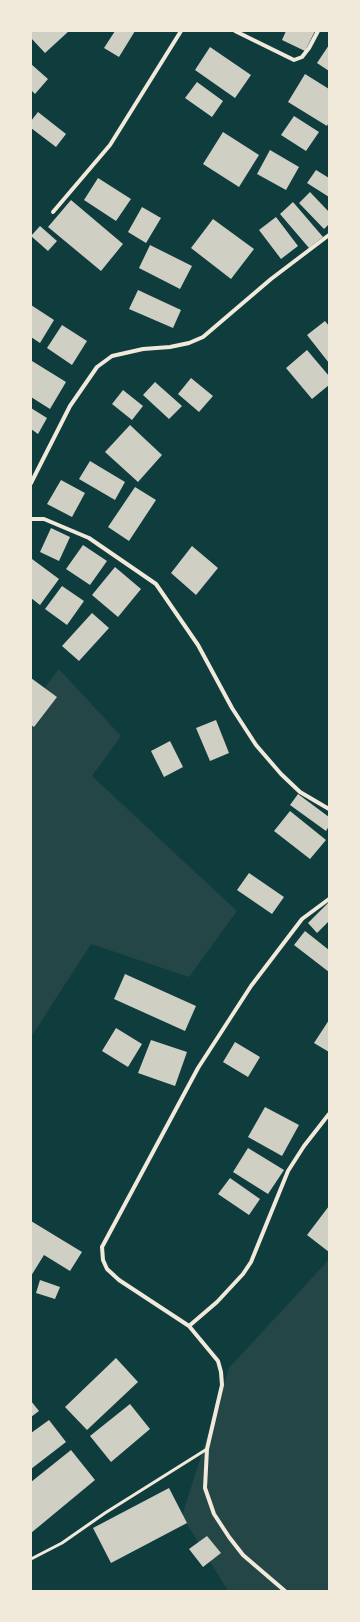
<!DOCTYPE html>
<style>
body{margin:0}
#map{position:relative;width:360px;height:1622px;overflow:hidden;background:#0f3d3e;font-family:"Asap Condensed",sans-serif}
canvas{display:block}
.frame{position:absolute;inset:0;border:32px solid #f1e9da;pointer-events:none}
</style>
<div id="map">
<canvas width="360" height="1622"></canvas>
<div class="frame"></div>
</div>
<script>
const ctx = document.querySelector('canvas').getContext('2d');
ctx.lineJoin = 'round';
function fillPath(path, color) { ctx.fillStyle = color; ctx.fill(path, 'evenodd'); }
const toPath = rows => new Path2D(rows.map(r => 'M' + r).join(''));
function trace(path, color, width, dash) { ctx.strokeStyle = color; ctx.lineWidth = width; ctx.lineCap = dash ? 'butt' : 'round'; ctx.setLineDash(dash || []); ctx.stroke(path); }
const green = toPath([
 [59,669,121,736,92,776,237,911,189,977,91,944,31,1037,31,705],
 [329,1258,329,1591,228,1591,182,1516,229,1368,324,1265]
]);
const building = toPath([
 [31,31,69,31,45,53,31,38],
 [115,31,135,31,119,57,104,48],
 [286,31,315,31,305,51,282,40],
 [329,45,329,71,317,63],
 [210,47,251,75,235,98,195,70],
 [31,64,48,79,35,94,31,90],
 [305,74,329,89,329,122,327,126,288,102],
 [197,82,223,101,212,117,185,98],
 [38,112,66,134,56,147,31,128,31,121],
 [294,116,319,132,306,151,281,135],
 [223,132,259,155,239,187,203,164],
 [270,150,299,167,286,190,257,174],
 [316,170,329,178,329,197,307,183],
 [98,178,131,199,116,221,84,200],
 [310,192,329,212,329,224,324,229,299,203],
 [71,200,123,244,101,271,48,227],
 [293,202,323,237,309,248,280,214],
 [142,207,161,218,146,243,128,232],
 [276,217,298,246,281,259,259,230],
 [213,219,254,249,231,279,191,248],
 [40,226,57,241,48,251,31,236],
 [150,245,192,266,180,289,139,268],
 [138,290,181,310,173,328,129,309],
 [31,305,54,320,40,343,31,337],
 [325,321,329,326,329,363,307,335],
 [62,325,87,341,72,365,47,348],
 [307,350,329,376,329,385,312,399,286,368],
 [32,361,66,382,50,409,31,397],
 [191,378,213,396,199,412,178,394],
 [155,382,182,406,169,419,143,395],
 [123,390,143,406,132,420,112,404],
 [31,408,47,418,38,434,31,429],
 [130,425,162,455,138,482,105,452],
 [90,461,125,482,115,500,79,479],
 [61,480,85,493,72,517,47,504],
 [135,487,156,500,129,541,108,527],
 [51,528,70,537,59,561,40,552],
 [83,545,107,561,90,585,66,569],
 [192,546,218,568,196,595,171,573],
 [32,559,59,579,40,605,31,598],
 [115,567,141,589,118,617,92,595],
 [62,586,84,601,67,625,45,609],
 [92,613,109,628,79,661,62,646],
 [31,678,57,697,34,727,31,725],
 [216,720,229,753,210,761,196,728],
 [170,741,183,767,164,777,151,751],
 [298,794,329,817,329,826,326,831,290,805],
 [290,811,326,840,310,859,274,831],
 [249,873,284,897,272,914,237,890],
 [328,903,329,921,317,933,308,923],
 [305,931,329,950,329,972,294,945],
 [125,974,196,1006,185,1031,114,999],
 [329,1020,329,1052,314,1043],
 [116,1028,142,1044,128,1067,102,1051],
 [151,1040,187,1052,175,1086,138,1073],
 [235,1042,260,1057,248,1077,223,1062],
 [265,1107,299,1125,282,1156,248,1137],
 [248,1148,284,1170,268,1194,233,1172],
 [230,1178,260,1199,249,1215,218,1194],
 [329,1206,329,1252,307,1235],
 [31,1221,82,1252,70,1271,44,1255,31,1276],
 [40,1280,60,1287,55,1299,36,1293],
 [116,1358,138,1382,87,1430,65,1407],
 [31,1401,39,1411,31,1417],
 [130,1404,150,1429,111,1462,90,1436],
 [49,1420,66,1442,31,1469,31,1433],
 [71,1450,95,1480,31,1533,31,1482],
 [169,1488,187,1523,111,1563,93,1528],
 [207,1536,221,1553,203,1567,189,1549]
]);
const service = toPath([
 [31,1559,62,1543,105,1513,207,1449]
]);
const minor = toPath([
 [235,31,294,60,302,57,309,48,318,31],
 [53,212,110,145,181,31],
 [31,483,70,406,97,367,112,356,143,349,170,347,189,343,203,337,271,279,329,235],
 [31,519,44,519,89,538,156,584,198,645,232,708,256,745,281,774,300,792,329,809],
 [189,1326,217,1302,243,1274,251,1262,288,1171,304,1146,329,1114],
 [285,1591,243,1555,229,1537,214,1514,205,1488,207,1449,222,1385,221,1372,218,1361,189,1326,119,1280,107,1269,103,1260,102,1247,198,1068,251,986,302,919,329,899]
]);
fillPath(green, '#244646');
fillPath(building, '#cfcfc3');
trace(service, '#f1e9da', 3);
trace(minor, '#f1e9da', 4);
</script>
